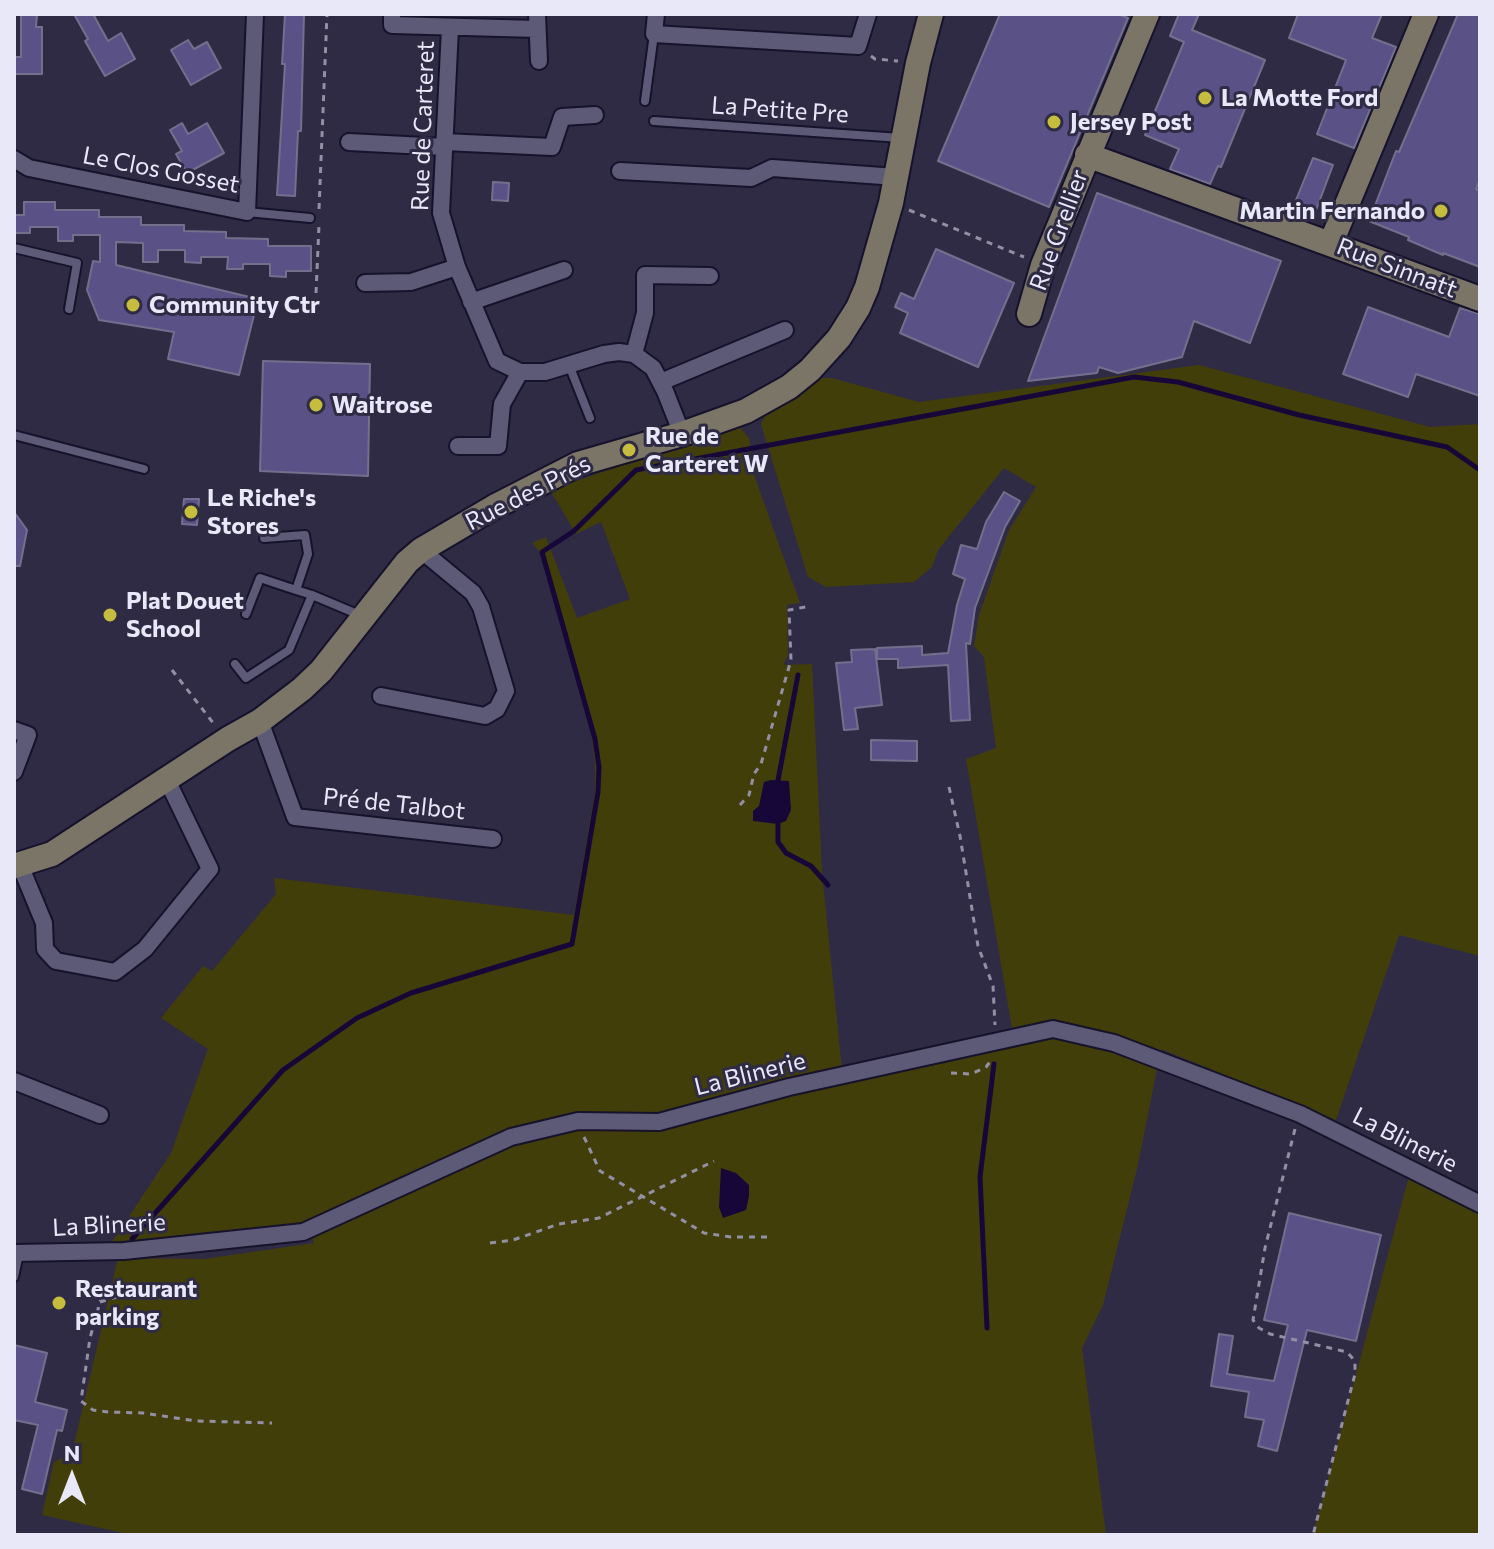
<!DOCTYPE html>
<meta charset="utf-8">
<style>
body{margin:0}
#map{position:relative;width:1494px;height:1549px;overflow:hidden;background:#2f2b45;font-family:Commissioner,sans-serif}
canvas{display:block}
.frame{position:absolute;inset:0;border:16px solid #e9e8f9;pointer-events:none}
.north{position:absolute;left:32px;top:1437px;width:80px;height:80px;-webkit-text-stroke:6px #2f2b45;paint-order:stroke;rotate:0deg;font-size:22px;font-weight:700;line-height:32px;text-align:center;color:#e9e8f9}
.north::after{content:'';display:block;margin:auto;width:28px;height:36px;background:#e9e8f9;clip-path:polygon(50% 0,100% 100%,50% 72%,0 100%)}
</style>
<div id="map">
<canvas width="1494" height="1549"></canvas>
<div class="frame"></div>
<div class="north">N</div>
</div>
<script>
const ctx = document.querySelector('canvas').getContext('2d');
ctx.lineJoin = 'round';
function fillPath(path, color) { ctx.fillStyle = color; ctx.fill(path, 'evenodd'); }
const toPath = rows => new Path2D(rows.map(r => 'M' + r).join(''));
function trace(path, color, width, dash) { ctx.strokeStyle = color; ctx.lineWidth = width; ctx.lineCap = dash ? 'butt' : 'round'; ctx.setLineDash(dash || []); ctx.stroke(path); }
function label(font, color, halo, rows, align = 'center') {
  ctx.font = font + ' Commissioner,sans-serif'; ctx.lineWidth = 6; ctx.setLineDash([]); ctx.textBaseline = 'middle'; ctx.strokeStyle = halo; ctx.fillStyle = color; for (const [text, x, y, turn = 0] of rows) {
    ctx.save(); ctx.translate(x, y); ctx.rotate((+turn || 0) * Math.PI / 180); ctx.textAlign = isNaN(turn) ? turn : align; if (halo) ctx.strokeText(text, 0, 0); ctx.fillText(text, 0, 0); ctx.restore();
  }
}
const green = toPath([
 [1199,365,1430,427,1480,424,1480,956,1399,935,1336,1120,1161,1049,1137,1169,1103,1305,1082,1348,1106,1535,132,1535,42,1515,54,1462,72,1453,118,1258,204,1259,314,1243,307,1224,112,1242,171,1153,208,1049,161,1018,203,966,212,971,276,894,274,878,574,915,595,792,595,765,591,728,540,552,532,543,546,537,577,618,630,599,601,522,576,534,550,490,738,425,749,438,755,478,800,603,787,605,788,655,783,665,812,664,822,873,842,1070,1012,1028,966,759,996,748,984,657,974,646,979,615,1009,530,1036,487,1004,468,938,550,932,567,914,582,826,587,808,577,761,424,768,410,819,378,832,378,919,402],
 [1409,1176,1480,1211,1480,1535,1313,1535]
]);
const water = toPath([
 [771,780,789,781,791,810,786,821,778,824,753,821,753,811,759,806,764,782],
 [721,1168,736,1173,749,1185,749,1196,746,1210,723,1218,719,1207]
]);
const stream = toPath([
 [778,780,798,675],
 [778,824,778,842,786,853,811,866,828,885],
 [132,1239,283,1070,357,1018,411,993,572,944,598,792,599,767,595,739,542,552,574,531,636,470,1134,377,1178,382,1299,415,1447,447,1480,470],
 [987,1328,980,1177,994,1064]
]);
const building = toPath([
 [21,14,37,14,36,27,42,27,42,74,14,74,14,57,21,57,21,14],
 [74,14,93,14,108,41,121,33,135,59,105,76,85,41,88,39,74,14],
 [285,14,304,14,301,131,298,131,295,196,277,195,285,64,282,64,285,14],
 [1000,14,1118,14,1128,18,1049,207,938,161,1000,14],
 [1179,14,1199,14,1192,30,1265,60,1221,167,1218,166,1210,184,1170,169,1179,149,1145,135,1184,42,1170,36,1179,14],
 [1298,14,1382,14,1372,38,1396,47,1354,148,1317,134,1346,60,1289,38,1298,14],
 [1458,14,1480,14,1480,179,1476,189,1480,191,1480,267,1443,253,1443,255,1408,240,1409,237,1369,221,1396,151,1399,152,1458,14],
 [188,40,194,49,207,42,221,68,191,85,171,50,188,40],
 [182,123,188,134,207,123,224,153,187,173,176,154,182,151,170,130,182,123],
 [1313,158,1333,165,1315,213,1294,205,1313,158],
 [493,182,509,183,508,201,492,200,493,182],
 [1097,193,1281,261,1250,343,1194,321,1182,357,1118,373,1099,367,1097,373,1028,381,1097,193],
 [24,202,55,202,55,210,99,210,99,217,141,217,141,225,184,225,184,231,226,232,226,238,268,239,268,246,311,246,311,271,286,271,286,277,270,276,270,264,243,264,243,269,227,269,228,257,201,257,201,263,185,262,185,250,158,250,158,262,143,262,143,243,116,242,116,265,258,299,239,375,168,359,174,332,99,320,87,290,93,261,100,262,100,235,73,235,73,241,58,241,58,227,30,227,30,233,14,233,14,215,24,215,24,202],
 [936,249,1014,283,978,367,900,333,908,313,895,307,901,293,914,299,936,249],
 [1368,307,1449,337,1460,308,1480,314,1480,396,1416,374,1408,397,1343,374,1368,307],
 [263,361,370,364,368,476,260,471,263,361],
 [1004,492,1020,501,1005,527,975,608,970,644,966,643,970,720,951,721,948,665,898,668,898,659,877,659,877,648,922,646,922,655,948,653,957,605,965,579,953,574,961,545,977,549,986,522,1004,492],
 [184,499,199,499,197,525,182,524,184,499],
 [14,512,27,530,20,566,14,566,14,512],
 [875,649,882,705,855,708,858,729,844,730,836,663,852,662,851,650,875,649],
 [871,740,917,741,917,761,871,760,871,740],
 [1289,1213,1381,1235,1356,1341,1307,1330,1277,1451,1258,1446,1264,1420,1245,1417,1249,1392,1211,1386,1219,1334,1233,1336,1227,1374,1274,1381,1288,1325,1264,1320,1289,1213],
 [14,1345,47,1353,35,1402,67,1410,62,1431,57,1430,42,1494,22,1489,38,1425,14,1420,14,1345]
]);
const path = toPath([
 [871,56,875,59,898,61],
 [319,209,327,14],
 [909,210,1024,257],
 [316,293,319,225],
 [172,670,214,724],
 [949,787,960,836,978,946,993,986,995,1025],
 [740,805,749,795,754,774,761,764,791,660,789,610,811,606],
 [951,1073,971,1074,986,1067,993,1058],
 [1295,1129,1265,1248,1253,1320,1259,1328,1270,1334,1347,1352,1355,1361,1355,1374,1313,1535],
 [584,1137,600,1171,704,1233,731,1237,769,1237],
 [490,1243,513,1240,559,1224,599,1218,714,1161],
 [105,1284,90,1338,81,1401,93,1410,109,1412,143,1413,196,1421,272,1423],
 [100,1302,143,1289,157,1288]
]);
const lane = toPath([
 [645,101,654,34],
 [654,121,901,138],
 [247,212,310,218],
 [14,248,77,263,69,309],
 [569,365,590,418],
 [14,435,144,469],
 [264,538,305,535,308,554,296,590,312,595],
 [246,614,260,578,296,590],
 [235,664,246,678,289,650,312,595,362,616],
 [14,1277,19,1254]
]);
const street = toPath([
 [392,14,392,25,537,29],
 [537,14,539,61],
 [656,14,654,34,858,46,868,14],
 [450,28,441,213,457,267,497,361,520,372,545,372,604,354,619,352,634,354,653,368,665,391,682,434],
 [349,142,444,147],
 [444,142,552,147,562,117,595,115],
 [14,159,29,168,247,212,255,14],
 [620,171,751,178,772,168,896,177],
 [365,283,411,282,457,267],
 [471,302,564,270],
 [634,354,645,313,645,275,710,276],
 [661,382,785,330],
 [458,446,498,446,502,404,520,372],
 [381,696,485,716,497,709,506,691,481,607,473,593,421,550],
 [260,721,295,817,493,839],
 [14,730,28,735,14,772],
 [20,865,44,923,45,949,56,961,115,972,145,949,210,869,167,780],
 [14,1081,100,1115],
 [14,1253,124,1251,303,1232,511,1137,578,1121,659,1122,789,1087,1053,1029,1114,1043,1300,1114,1480,1204]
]);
const secondary = toPath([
 [1087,155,1480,299],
 [1331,243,1426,14],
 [1029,314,1043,265,1147,14],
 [14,866,52,854,228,739,260,721,302,689,321,671,407,562,421,550,494,507,578,464,682,434,746,411,789,387,810,370,839,338,858,308,867,287,891,203,918,63,931,14]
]);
const markers = [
 [1205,98,8,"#c6bc3d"],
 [1054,122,8,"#c6bc3d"],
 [1441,211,8,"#c6bc3d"],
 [133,305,8,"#c6bc3d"],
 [316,405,8,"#c6bc3d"],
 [629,450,8,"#c6bc3d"],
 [191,512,8,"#c6bc3d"],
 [110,615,8,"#c6bc3d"],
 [59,1303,8,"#c6bc3d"]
];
const poiNames = [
 ["La Motte Ford",1221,98],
 ["Jersey Post",1070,122],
 ["Martin Fernando",1425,211,"right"],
 ["Community Ctr",149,305],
 ["Waitrose",332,405],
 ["Rue de",645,436],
 ["Carteret W",645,464],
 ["Le Riche's",207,498],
 ["Stores",207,526],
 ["Plat Douet",126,601],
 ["School",126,629],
 ["Restaurant",75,1289],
 ["parking",75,1317]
];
const streetNames = [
 ["La Petite Pre",780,110,4],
 ["Rue de Carteret",423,126,-88],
 ["Le Clos Gosset",161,170,11],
 ["Rue Grellier",1059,230,-70],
 ["Rue Sinnatt",1397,268,21],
 ["Rue des Prés",528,493,-27],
 ["Pré de Talbot",394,804,6],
 ["La Blinerie",750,1074,-14],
 ["La Blinerie",1405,1140,27],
 ["La Blinerie",109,1225,-3]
];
fillPath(green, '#423e0a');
fillPath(water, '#170738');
trace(stream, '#170738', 5);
fillPath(building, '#5a5187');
trace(building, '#73708e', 2);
trace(lane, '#17122b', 12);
trace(street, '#17122b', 20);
trace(secondary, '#17122b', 28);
trace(path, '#9390a6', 3, [6, 6]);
trace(lane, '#5d5a77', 8);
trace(street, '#5d5a77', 16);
trace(secondary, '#7a7567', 24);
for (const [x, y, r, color] of markers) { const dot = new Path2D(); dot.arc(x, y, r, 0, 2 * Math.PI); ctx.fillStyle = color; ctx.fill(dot); trace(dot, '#2f2b45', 3); }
label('bold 24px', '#e9e8f9', '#2f2b45', poiNames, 'left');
label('24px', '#e9e8f9', '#2f2b45', streetNames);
</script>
